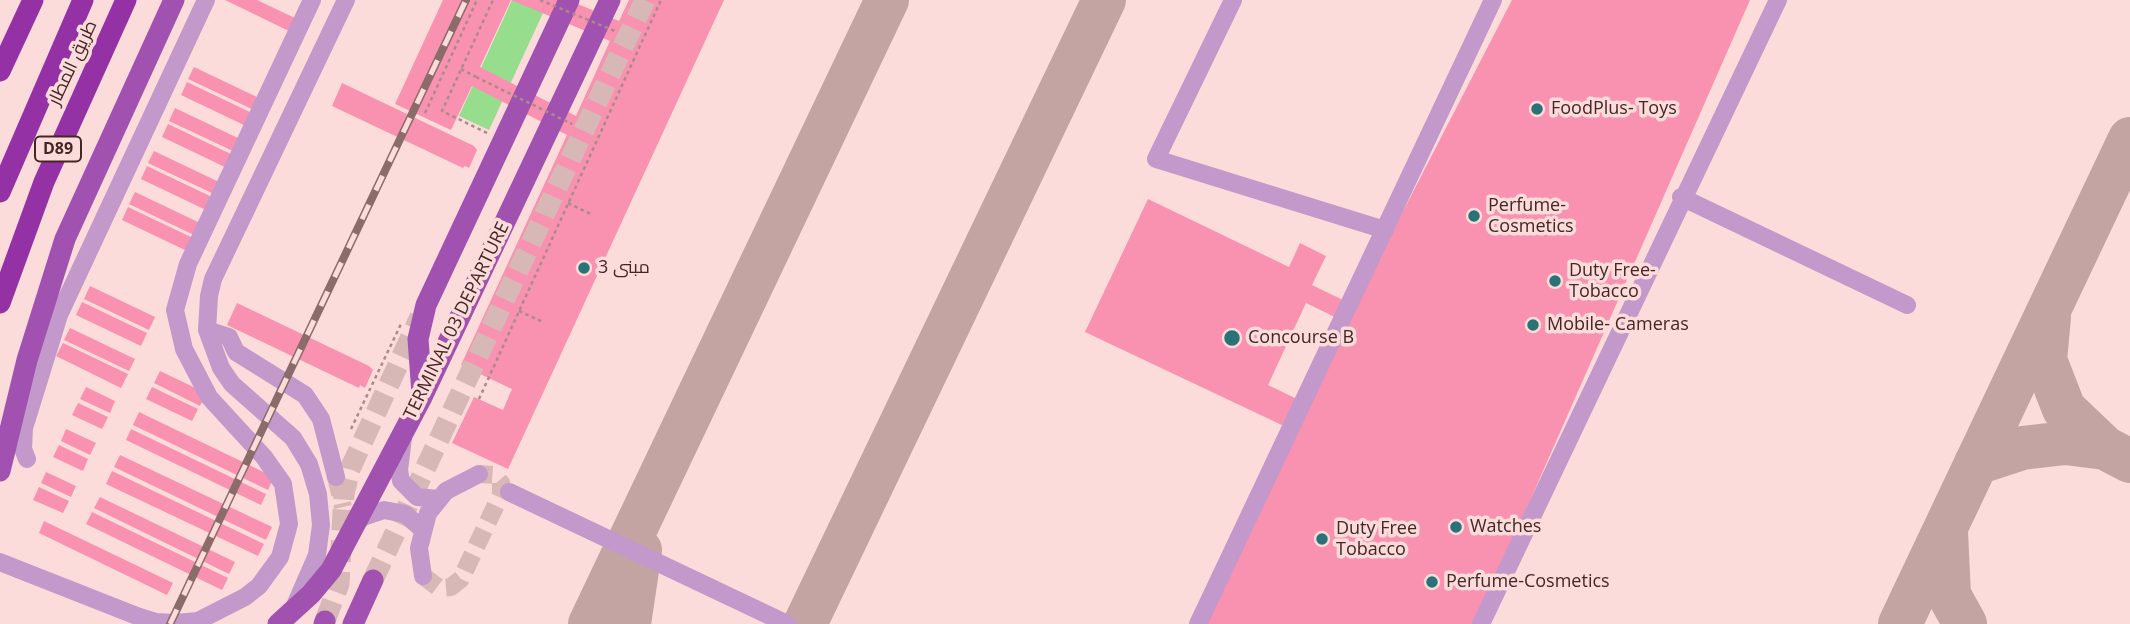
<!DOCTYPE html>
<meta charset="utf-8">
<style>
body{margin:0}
canvas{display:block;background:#fcdcda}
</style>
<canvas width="2130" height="624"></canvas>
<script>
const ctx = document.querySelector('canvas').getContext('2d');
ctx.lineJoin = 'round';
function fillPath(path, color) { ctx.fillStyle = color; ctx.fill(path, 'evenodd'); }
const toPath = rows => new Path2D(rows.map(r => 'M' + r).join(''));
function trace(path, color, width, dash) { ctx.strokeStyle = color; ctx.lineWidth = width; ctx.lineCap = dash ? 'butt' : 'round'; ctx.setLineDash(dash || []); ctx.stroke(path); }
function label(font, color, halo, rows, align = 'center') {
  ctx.font = font + ' "Open Sans",Cairo,sans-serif'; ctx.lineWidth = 7; ctx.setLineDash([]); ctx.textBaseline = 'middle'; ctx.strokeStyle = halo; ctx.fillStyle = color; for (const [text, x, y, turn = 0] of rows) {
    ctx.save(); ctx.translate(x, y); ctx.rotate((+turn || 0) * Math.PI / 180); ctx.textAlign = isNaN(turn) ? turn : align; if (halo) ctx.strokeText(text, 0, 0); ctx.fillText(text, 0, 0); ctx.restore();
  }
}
const water = toPath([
 [512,0,549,0,489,130,459,116]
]);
const taxiway = toPath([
 [2049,317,2045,360,2064,409,2105,448,2130,461],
 [1976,463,2022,448,2065,443,2105,448],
 [1946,532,1949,595,1965,624],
 [590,624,887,0],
 [629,624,640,550],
 [805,624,1104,0],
 [1900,624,2130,139]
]);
const building = toPath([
 [225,0,257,0,297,19,291,32],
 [443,0,568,0,619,21,629,0,724,0,508,469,452,443,474,397,503,410,512,389,461,365,567,135,472,86,451,130,395,104],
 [511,0,610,41,576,116,480,67],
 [1512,0,1750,0,1492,587,1472,624,1207,624,1367,281],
 [194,67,259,98,254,110,188,79],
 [187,82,252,113,246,126,181,95],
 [342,83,474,146,477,150,469,168,465,166,463,168,332,106],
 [175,108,240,139,235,152,169,121],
 [168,124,233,155,227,168,162,137],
 [154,151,219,182,214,194,148,163],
 [147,166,212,197,206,210,141,179],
 [135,192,200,223,194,235,129,204],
 [1148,199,1289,267,1300,243,1326,256,1312,285,1347,302,1339,319,1306,303,1268,385,1299,400,1286,427,1085,332],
 [128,207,193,238,187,251,122,220],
 [90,286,155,317,149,330,84,299],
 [82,302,147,333,141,346,76,315],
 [237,303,369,366,373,370,365,388,360,385,359,388,227,325],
 [70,328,135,359,129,371,64,340],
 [63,343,128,374,121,388,56,356],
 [160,371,206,393,200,406,154,383],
 [86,387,115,401,110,413,80,399],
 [152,387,198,409,192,421,146,399],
 [78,403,108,417,102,429,72,415],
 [139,412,274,477,268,490,133,425],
 [66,429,96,443,90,455,61,441],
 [131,429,266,494,261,505,126,440],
 [59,445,88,459,83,471,53,457],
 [120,455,272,527,266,540,114,467],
 [112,471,264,544,258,556,106,484],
 [46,472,76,486,71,497,41,483],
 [39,487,69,501,63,513,33,500],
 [100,497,235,562,229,574,94,508],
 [92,512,228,578,222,590,86,524],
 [44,521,173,583,167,595,39,533]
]);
const minorTunnel = toPath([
 [336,477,343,507],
 [423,576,439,588,451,587,461,579,501,494,501,483,494,475,479,474]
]);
const majorTunnel = toPath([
 [373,580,645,0],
 [325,621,339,584,344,494,350,469,420,317]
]);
const path = toPath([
 [461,69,476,77],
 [425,113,477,0],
 [487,133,442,111,493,0],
 [568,203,593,215],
 [519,311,543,322],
 [479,399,661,0],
 [351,429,401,324]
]);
const minor = toPath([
 [1233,0,1156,159,1385,230],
 [1681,197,1907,305],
 [207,330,229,337,236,352,305,395,321,419,336,477],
 [403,438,399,470,401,481,417,497,438,499],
 [27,459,23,449,24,428,59,315,206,0],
 [509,492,787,624],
 [355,524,363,517,384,510,405,514,422,529],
 [0,562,137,616,156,622,176,623,198,621,245,597,259,586,280,557,289,524,283,484,264,457,209,397,184,349,175,310,188,264,312,0],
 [423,576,419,548,428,513,446,491,479,474],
 [296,603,317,555,321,525,318,494,309,464,293,438,232,384,221,368,207,330,209,296,213,279,346,0],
 [1198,624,1493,0],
 [1481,624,1778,0]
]);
const major = toPath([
 [422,394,418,339,426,305,569,0],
 [0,471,27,360,65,239,174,0],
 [278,624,311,594,331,570,422,397,610,0],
 [324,624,325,621],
 [353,624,373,580]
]);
const highway = toPath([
 [0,71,33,0],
 [0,192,83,0],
 [0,303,44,182,126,0]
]);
const rail = toPath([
 [170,624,466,0]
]);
const pathBridge = toPath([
 [540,0,615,31],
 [476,77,572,124]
]);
const markers = [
 [1537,109,7,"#297378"],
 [1474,216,7,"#297378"],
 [584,268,7,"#297378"],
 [1555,281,7,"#297378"],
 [1533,325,7,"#297378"],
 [1232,338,9,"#297378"],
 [1456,527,7,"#297378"],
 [1322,539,7,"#297378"],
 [1432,582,7,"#297378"]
];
const shields = [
 [58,149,46]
];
const shieldNames = [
 ["D89",58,149]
];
const streetNames = [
 ["طريق المطار",73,63,-65],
 ["TERMINAL 03 DEPARTURE",457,321,-64]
];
const poiNames = [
 ["FoodPlus- Toys",1551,109],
 ["Perfume-",1488,206],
 ["Cosmetics",1488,227],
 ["مبنى 3",598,268],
 ["Duty Free-",1569,271],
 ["Tobacco",1569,292],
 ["Mobile- Cameras",1547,325],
 ["Concourse B",1248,338],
 ["Watches",1470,527],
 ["Duty Free",1336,529],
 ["Tobacco",1336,550],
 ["Perfume-Cosmetics",1446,582]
];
fillPath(water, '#96dd8d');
trace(taxiway, '#c3a4a2', 44);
fillPath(building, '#f991b0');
trace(minorTunnel, '#d7b8b6', 18, [18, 9]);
trace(majorTunnel, '#d7b8b6', 21, [21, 10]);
trace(path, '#aa8b89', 2.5, [3.5, 3.5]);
trace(minor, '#c398ca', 18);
trace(major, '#a151af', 21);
trace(highway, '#9432a5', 21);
trace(rail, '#8a6c6a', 8);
trace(rail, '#fcdcda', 5, [16]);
trace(pathBridge, '#aa8b89', 2.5, [3.5, 3.5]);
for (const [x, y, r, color] of markers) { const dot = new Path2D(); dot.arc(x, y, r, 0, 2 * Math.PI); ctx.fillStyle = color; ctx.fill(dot); trace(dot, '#fcdcda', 2.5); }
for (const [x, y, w] of shields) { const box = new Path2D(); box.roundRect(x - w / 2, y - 12.5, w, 25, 5); ctx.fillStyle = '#fcdcda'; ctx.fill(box); trace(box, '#432625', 2); }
label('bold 16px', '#432625', null, shieldNames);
label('18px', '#432625', '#fcdcda', streetNames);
label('18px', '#432625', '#fcdcda', poiNames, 'left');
</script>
